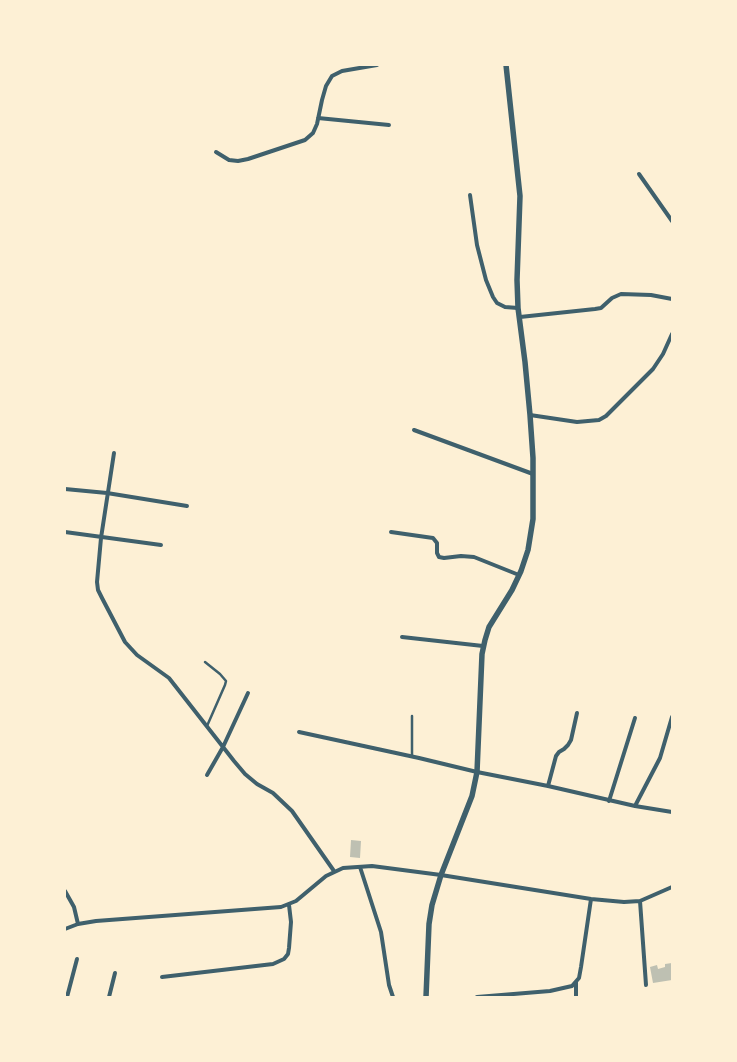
<!DOCTYPE html>
<style>
body{margin:0}
#map{position:relative;width:737px;height:1062px;overflow:hidden;background:#fdf0d5;font-family:Ubuntu,sans-serif}
canvas{display:block}
.frame{position:absolute;inset:0;border:66px solid #fdf0d5;pointer-events:none}
</style>
<div id="map">
<canvas width="737" height="1062"></canvas>
<div class="frame"></div>
</div>
<script>
const ctx = document.querySelector('canvas').getContext('2d');
ctx.lineJoin = 'round';
function fillPath(path, color) { ctx.fillStyle = color; ctx.fill(path, 'evenodd'); }
const toPath = rows => new Path2D(rows.map(r => 'M' + r).join(''));
function trace(path, color, width, dash) { ctx.strokeStyle = color; ctx.lineWidth = width; ctx.lineCap = dash ? 'butt' : 'round'; ctx.setLineDash(dash || []); ctx.stroke(path); }
const building = toPath([
 [351,840,361,841,360,858,350,857],
 [672,963,672,980,653,983,650,967,657,965,658,969,665,967,665,964]
]);
const service = toPath([
 [205,662,220,674,226,681,225,685,207,726],
 [412,716,412,756]
]);
const minor = toPath([
 [318,118,389,125],
 [216,152,229,160,238,161,248,159,305,140,313,133,317,124,322,100,326,86,332,76,342,71,377,65],
 [639,174,672,221],
 [470,195,477,245,486,280,493,297,497,303,505,307,518,308],
 [520,317,595,309,601,308,612,298,621,294,651,295,672,299],
 [530,415,577,422,599,420,606,416,653,369,663,354,672,334],
 [414,430,533,474],
 [114,453,101,538,97,582,98,590,102,598,125,642,137,655,169,678,234,761,245,774,257,784,273,793,292,811,334,871],
 [65,489,107,493,187,506],
 [65,532,161,545],
 [391,532,433,538,437,543,437,553,439,557,444,558,461,556,474,557,519,575],
 [402,637,483,646],
 [299,732,419,758,477,772,548,786,635,806,672,812],
 [207,775,223,747,248,693],
 [548,786,556,756,559,752,564,749,568,745,571,740,577,713],
 [609,801,635,718],
 [635,806,660,758,672,717],
 [360,867,381,932,389,985,393,997],
 [65,891,74,907,78,924],
 [640,901,646,985],
 [65,929,78,924,96,921,281,907,296,901,326,876,343,868,372,866,441,875,591,899,624,902,640,901,672,887],
 [162,977,273,964,284,959,288,954,289,948,291,922,289,905],
 [576,982,576,997],
 [67,997,77,959],
 [109,997,115,973],
 [477,997,550,991,572,986,579,978,581,967,591,899]
]);
const tertiary = toPath([
 [426,997,429,924,432,905,441,875,472,796,477,772,482,654,485,640,489,627,512,590,521,571,528,550,533,519,533,458,530,415,525,362,518,308,517,280,520,196,506,65]
]);
fillPath(building, '#bec0b2');
trace(service, '#3f606c', 2.5);
trace(minor, '#3f606c', 4);
trace(tertiary, '#3f606c', 5.5);
</script>
